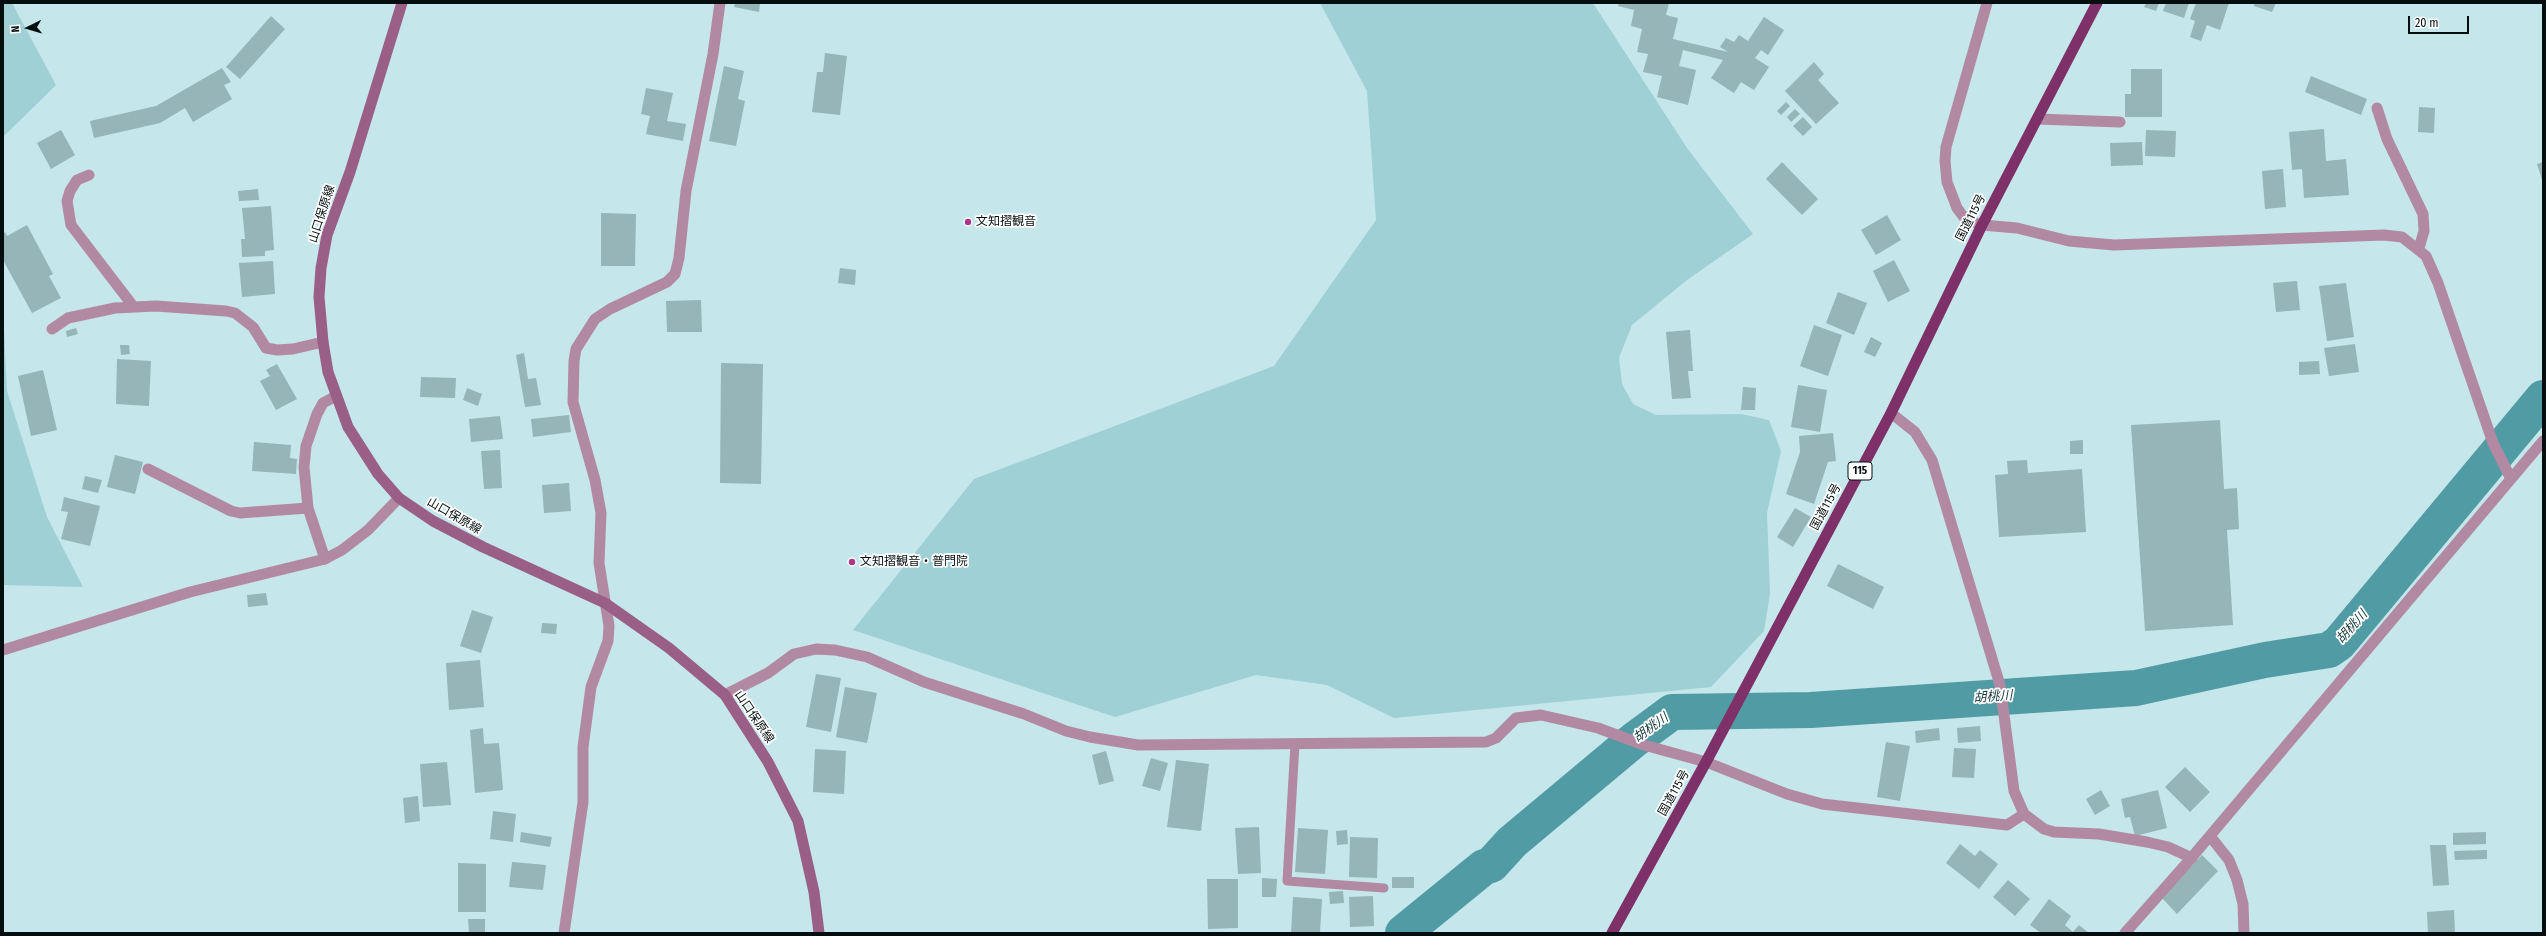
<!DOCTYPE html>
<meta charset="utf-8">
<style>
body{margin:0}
#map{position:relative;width:2546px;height:936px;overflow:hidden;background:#c5e6ea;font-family:"Fira Sans Condensed",sans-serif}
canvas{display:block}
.frame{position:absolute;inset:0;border:4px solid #040e0f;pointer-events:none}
.north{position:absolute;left:8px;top:8px;width:40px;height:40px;-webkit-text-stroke:3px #fff;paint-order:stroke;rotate:265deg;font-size:11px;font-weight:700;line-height:16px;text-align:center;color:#040e0f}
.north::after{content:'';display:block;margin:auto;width:14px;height:18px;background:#040e0f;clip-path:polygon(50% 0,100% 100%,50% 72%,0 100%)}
.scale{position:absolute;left:2408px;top:16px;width:61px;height:18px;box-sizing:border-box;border:2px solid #040e0f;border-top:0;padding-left:5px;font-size:12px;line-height:14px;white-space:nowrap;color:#040e0f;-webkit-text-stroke:3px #fff;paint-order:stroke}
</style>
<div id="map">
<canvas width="2546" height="936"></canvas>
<div class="frame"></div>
<div class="north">N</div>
<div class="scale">20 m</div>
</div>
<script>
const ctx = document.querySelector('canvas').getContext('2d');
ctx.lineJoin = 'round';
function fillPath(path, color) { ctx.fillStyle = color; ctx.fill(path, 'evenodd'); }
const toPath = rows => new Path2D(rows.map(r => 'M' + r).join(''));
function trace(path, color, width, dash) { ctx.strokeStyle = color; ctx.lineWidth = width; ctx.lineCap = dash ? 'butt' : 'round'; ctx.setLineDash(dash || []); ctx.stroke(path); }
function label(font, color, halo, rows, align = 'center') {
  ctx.font = font + ' "Fira Sans Condensed","Noto Sans JP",sans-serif'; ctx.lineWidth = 3.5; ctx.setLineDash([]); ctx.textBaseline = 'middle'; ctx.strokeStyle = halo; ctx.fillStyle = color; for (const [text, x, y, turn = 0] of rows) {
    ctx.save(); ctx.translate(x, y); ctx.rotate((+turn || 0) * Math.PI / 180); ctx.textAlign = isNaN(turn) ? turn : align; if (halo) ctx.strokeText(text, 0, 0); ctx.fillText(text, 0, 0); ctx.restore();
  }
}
const green = toPath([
 [3,3,12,3,56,85,3,137],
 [1320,3,1593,3,1687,148,1753,234,1687,280,1632,325,1619,358,1622,384,1633,404,1656,415,1741,414,1769,420,1781,451,1767,513,1770,594,1764,631,1711,687,1394,718,1327,685,1256,675,1115,717,853,630,974,479,1274,366,1376,220,1367,91],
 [3,309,7,391,47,517,83,587,3,585]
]);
const river = toPath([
 [1403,933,1484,867,1491,865,1512,842,1634,740,1672,712,1811,710,2136,688,2265,660,2329,650,2339,643,2543,398]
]);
const building = toPath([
 [735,3,760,3,759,12,734,7],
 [1619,3,1669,3,1666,15,1678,18,1673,39,1728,52,1720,47,1726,38,1734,42,1739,35,1748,41,1764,17,1784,30,1768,55,1761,50,1755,58,1769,67,1754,90,1741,82,1734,93,1711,78,1723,60,1683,50,1679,66,1696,70,1688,105,1657,97,1662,76,1643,72,1648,54,1637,52,1642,29,1631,26,1634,10,1618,6],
 [2146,3,2159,3,2156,11,2144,7],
 [2166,3,2189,3,2184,18,2163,11],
 [2196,3,2229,3,2220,30,2207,25,2201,41,2190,37,2195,21,2190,19],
 [2254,3,2276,3,2272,12,2254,6],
 [271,16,285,29,240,79,226,67],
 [825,53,847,56,840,115,812,112,817,72,823,72],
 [1814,62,1824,74,1818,80,1839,103,1816,124,1785,91],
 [724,66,744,71,738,99,745,101,736,146,709,141],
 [222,68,231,82,224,85,232,99,193,122,185,108,160,123,94,138,90,121,156,106],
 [2131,69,2162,69,2162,117,2125,117,2125,94,2131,94],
 [2311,76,2367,99,2361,115,2305,92],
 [646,88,673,93,667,121,686,124,683,141,646,134,650,116,641,114],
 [1786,102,1790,106,1781,115,1777,111],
 [2419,107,2435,108,2434,133,2418,132],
 [1795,109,1800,114,1791,122,1787,117],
 [1803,117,1812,127,1803,136,1793,126],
 [2324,129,2326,161,2346,159,2349,195,2304,198,2302,169,2292,170,2289,132],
 [61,130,75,155,51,169,37,143],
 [2146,130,2176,131,2175,157,2145,156],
 [2142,142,2143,165,2111,166,2110,143],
 [1782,162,1818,199,1802,215,1766,179],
 [2543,162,2543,183,2537,164],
 [2283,169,2286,207,2265,209,2262,171],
 [258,189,259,200,239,201,238,191],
 [271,206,274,250,265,251,265,256,242,257,241,239,245,239,242,208],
 [601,213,636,214,635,266,601,266],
 [1887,215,1901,240,1876,255,1861,230],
 [27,225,53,274,49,276,61,298,32,313,3,260,3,234,5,232,7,236],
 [1894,260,1910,291,1888,302,1873,271],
 [273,261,275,294,242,297,239,263],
 [840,268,856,270,855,285,838,283],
 [2297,281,2300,310,2276,312,2273,283],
 [2346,283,2354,337,2327,341,2319,286],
 [1838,292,1867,303,1854,335,1826,323],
 [701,300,702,332,667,332,666,301],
 [1814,325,1842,335,1828,376,1800,366],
 [76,328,78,334,67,337,66,331],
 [1690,330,1693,371,1688,371,1691,398,1672,399,1666,332],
 [1871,337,1882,343,1875,357,1864,352],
 [2355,344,2359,372,2329,376,2324,348],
 [120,345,129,345,130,354,121,355],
 [524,353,528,379,536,378,541,405,525,407,516,355],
 [117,359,151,361,149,406,116,404],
 [2319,361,2320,374,2299,375,2299,362],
 [721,363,763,364,761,484,720,483],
 [277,364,297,399,276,410,260,381,270,376,266,370],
 [43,370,57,430,31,436,18,376],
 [421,377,456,378,455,398,420,397],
 [1798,385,1827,390,1820,432,1791,427],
 [1743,387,1756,388,1755,410,1741,410],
 [467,388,482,394,478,406,463,400],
 [569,415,571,432,533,437,531,419],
 [500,416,503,439,471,442,469,419],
 [2220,420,2224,489,2237,488,2239,529,2227,530,2233,625,2145,631,2131,425],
 [1833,433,1836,461,1828,462,1814,504,1786,494,1800,452,1799,436],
 [2083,440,2083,454,2070,454,2070,441],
 [254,442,291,445,290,458,297,459,296,474,252,471],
 [500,450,502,488,484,489,481,451],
 [115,455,143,462,135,494,107,487],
 [2027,460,2028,473,2082,469,2086,532,1999,537,1995,475,2008,474,2007,461],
 [85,476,102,480,98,493,82,489],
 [569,483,571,511,544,513,542,485],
 [64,497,100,506,90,546,61,539,68,512,61,511],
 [1795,508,1811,517,1793,547,1777,537],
 [1838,564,1884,587,1873,609,1827,586],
 [266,593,268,605,248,607,247,595],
 [472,610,493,617,481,653,460,646],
 [542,623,557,624,556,634,541,633],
 [480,660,484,707,449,710,446,663],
 [816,674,841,678,831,732,806,727],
 [845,687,877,693,867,743,836,737],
 [1980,726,1981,741,1958,743,1957,728],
 [483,728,484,744,499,743,503,790,475,793,470,730],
 [1939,728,1940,740,1916,743,1915,731],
 [1886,742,1910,746,1900,801,1877,797],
 [1954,748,1976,749,1974,778,1952,777],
 [815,749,846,751,844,794,813,792],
 [1106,751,1114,781,1099,785,1092,755],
 [1151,758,1168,763,1160,791,1142,786],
 [1176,760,1209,764,1201,831,1167,827],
 [447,762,451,805,423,807,420,764],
 [2185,767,2210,792,2190,812,2165,787],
 [2101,790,2110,806,2095,815,2086,799],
 [2158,790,2167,828,2135,836,2130,817,2125,818,2121,799],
 [418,796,420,821,405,823,403,798],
 [493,811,516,814,513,842,490,839],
 [1259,827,1261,873,1238,874,1235,828],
 [1298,828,1328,830,1325,874,1295,872],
 [1347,830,1348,844,1337,845,1336,831],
 [521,832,552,837,550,847,520,842],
 [2486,832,2486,844,2453,845,2453,833],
 [1350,837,1378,838,1377,878,1349,877],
 [1960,844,1975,856,1980,850,1998,864,1979,889,1946,863],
 [2430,845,2446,845,2449,885,2433,886],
 [2487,850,2487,859,2455,860,2454,851],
 [2202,855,2218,871,2177,914,2161,897],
 [512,862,546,865,543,890,509,887],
 [458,863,486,864,486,912,458,912],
 [1392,877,1414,877,1414,888,1392,888],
 [1262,878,1277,879,1276,897,1262,897],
 [1207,879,1238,879,1238,928,1208,929],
 [2008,880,2030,899,2015,916,1993,897],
 [1343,891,1344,903,1330,904,1329,892],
 [1373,896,1374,926,1350,927,1349,897],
 [1293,897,1322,899,1320,933,1291,933],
 [2049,899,2071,916,2065,925,2073,932,2079,925,2089,933,2041,933,2030,925],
 [2454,910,2455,933,2428,933,2427,912],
 [468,919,485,919,485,933,469,933]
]);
const service = toPath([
 [1295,744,1287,881,1384,888]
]);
const minor = toPath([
 [1987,3,1946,147,1945,161,1947,182,1957,208,1966,220,1982,225,2017,228,2069,241,2114,245,2384,235,2402,237,2426,256,2438,283,2493,443,2511,479],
 [2377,108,2387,139,2423,214,2424,231,2419,248],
 [2037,119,2120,122],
 [89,175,77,180,70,191,67,201,71,225,133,306],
 [52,329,68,318,115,308,156,306,226,311,235,313,253,327,266,348,277,350,293,349,323,342],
 [1891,413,1915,432,1932,460,2000,685,2014,791,2024,814,2044,829,2054,832,2099,834,2147,842,2168,847,2192,858],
 [148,469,231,511,240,513,308,508],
 [325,559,308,508,304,467,306,446,317,414,323,403,336,396],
 [725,695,768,673,794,654,816,649,835,650,867,657,924,682,1024,714,1066,731,1090,737,1138,745,1486,742,1496,738,1516,718,1541,715,1598,728,1644,745,1706,762,1787,794,1822,804,2007,825,2024,814],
 [2210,836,2229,860,2237,880,2243,904,2244,933],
 [564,933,583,802,583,747,591,687,608,641,609,626,599,563,601,513,595,480,573,402,574,361,576,349,595,319,610,309,667,282,675,274,679,258,686,191,713,54,720,3],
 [2125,933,2187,863,2543,441]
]);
const tertiary = toPath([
 [3,650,190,592,325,559,342,550,368,530,399,498]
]);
const secondary = toPath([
 [402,3,350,172,327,235,321,268,319,297,323,342,328,372,348,427,378,474,399,498,433,521,483,547,605,603,669,648,725,695,768,762,798,821,814,892,819,933]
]);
const trunk = toPath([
 [1612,933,1706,762,1891,413,1982,225,2097,3]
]);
const markers = [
 [968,222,4,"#ac368d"],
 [852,562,4,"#ac368d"]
];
const shields = [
 [1860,471,24]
];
const shieldNames = [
 ["115",1860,471]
];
const streetNames = [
 ["山口保原線",322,214,-72],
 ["国道115号",1971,218,-63],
 ["国道115号",1826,507,-62],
 ["山口保原線",454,516,30],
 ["山口保原線",754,717,56],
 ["国道115号",1674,793,-61]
];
const poiNames = [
 ["文知摺観音",976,222],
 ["文知摺観音・普門院",860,562]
];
const waterNames = [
 ["胡桃川",2352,627,-48],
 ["胡桃川",1993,697,-4],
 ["胡桃川",1651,728,-36]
];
fillPath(green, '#9ed0d6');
trace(river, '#519ca4', 36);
fillPath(building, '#95b5b8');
trace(service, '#b289a3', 9);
trace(minor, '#b289a3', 11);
trace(tertiary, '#b289a3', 11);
trace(secondary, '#995f86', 11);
trace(trunk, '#7e3068', 11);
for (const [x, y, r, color] of markers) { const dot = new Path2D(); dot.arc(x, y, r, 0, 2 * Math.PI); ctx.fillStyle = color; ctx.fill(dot); trace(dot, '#fff', 1.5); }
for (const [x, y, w] of shields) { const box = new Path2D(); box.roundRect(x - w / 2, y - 9, w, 18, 3); ctx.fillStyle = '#fff'; ctx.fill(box); trace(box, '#040e0f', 1); }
label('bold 11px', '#040e0f', null, shieldNames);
label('12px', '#040e0f', '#fff', streetNames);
label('12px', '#040e0f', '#fff', poiNames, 'left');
label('italic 13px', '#153a3e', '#fff', waterNames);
</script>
